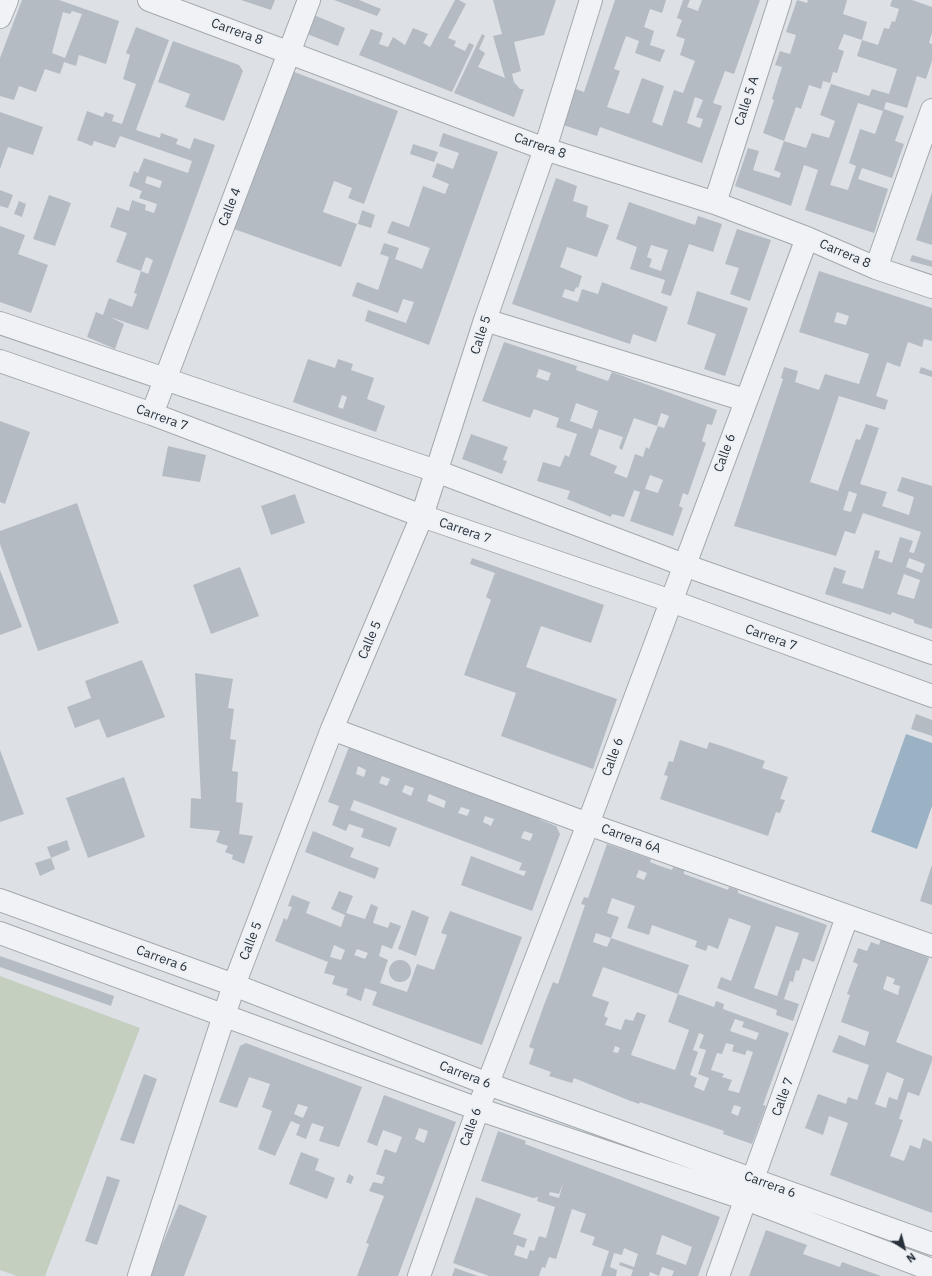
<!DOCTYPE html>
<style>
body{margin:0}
#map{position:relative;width:932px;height:1276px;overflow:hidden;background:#dde1e6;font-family:"IBM Plex Sans",sans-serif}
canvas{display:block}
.north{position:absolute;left:884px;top:1228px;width:40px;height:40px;-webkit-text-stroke:3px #edf0f4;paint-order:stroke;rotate:144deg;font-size:11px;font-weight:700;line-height:16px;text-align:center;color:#28313b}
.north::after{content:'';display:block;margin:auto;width:14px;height:18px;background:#28313b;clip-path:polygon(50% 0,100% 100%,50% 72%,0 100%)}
</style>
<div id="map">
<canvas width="932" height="1276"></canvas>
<div class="north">N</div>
</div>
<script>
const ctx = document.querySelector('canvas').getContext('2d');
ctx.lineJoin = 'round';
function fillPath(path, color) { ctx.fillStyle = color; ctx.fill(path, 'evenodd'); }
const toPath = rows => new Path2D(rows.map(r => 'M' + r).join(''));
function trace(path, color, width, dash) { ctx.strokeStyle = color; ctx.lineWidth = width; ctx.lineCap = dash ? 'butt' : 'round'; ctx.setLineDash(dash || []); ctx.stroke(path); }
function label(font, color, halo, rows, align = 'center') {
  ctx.font = font + ' "IBM Plex Sans",sans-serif'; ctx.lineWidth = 4; ctx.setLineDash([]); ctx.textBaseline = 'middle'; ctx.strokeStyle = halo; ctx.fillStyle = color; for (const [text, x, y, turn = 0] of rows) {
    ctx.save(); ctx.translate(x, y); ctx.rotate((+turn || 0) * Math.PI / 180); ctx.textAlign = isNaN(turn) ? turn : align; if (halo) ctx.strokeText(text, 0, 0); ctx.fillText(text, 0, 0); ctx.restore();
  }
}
const green = toPath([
 [0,976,140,1028,45,1276,17,1276,0,1270]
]);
const water = toPath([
 [906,734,932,743,932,806,917,849,871,832]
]);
const building = toPath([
 [22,0,59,0,119,21,106,64,79,55,76,66,64,62,60,74,45,69,36,92,19,86,14,100,0,96,0,58],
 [72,11,82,14,65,58,52,53,63,12,70,14],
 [241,0,275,0,271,10],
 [334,0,359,0,381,9,377,16],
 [455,0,459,0,466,4,448,38,456,41,454,46,465,51,469,43,474,45,452,92,359,55,371,29,383,33,379,44,388,47,393,37,405,45,413,28,428,34,423,43,430,47],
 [493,0,556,0,544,35,514,42,521,71,512,74,514,82,520,89,524,89,514,117,454,93,482,34,485,36,479,49,485,53,478,67,505,78,493,36,502,34],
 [615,0,666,0,662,13,650,9,644,27,654,31,650,45,665,50,660,62,635,53,639,41,626,36,614,69,620,71,607,107,629,114,642,78,664,86,652,122,662,126,674,90,683,93,695,61,680,55,685,39,676,36,682,20,677,18,683,0,690,0,687,7,698,11,702,0,760,0,734,74,725,71,713,103,722,106,702,163,600,127,597,136,560,124,573,88,584,92],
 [695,97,703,100,696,117,703,119,700,128,687,123],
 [797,0,807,3,808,0,847,0,843,14,867,22,862,40,844,34,838,49,844,51,837,73,833,72,830,83,823,81,821,89,809,85,801,109,796,107,784,141,806,148,812,133,829,138,835,121,820,115,831,84,869,96,872,89,889,94,897,69,857,56,862,40,878,45,884,28,889,29,892,21,895,22,899,9,890,6,892,0,912,0,932,7,932,33,929,43,932,44,932,61,926,79,917,76,907,108,886,102,884,109,904,116,895,141,904,144,892,178,862,168,858,179,888,189,874,233,805,210,818,170,804,165,791,206,735,186,748,148,759,151,753,170,779,178,781,173,774,170,784,141,763,133,774,100,772,99,782,67,775,65,780,51,790,54,796,35,786,32],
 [858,103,883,111,875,134,860,129,849,163,856,166,848,190,830,185],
 [314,15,345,28,338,46,307,34],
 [136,27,169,40,136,130,160,138,161,133,178,139,176,144,190,149,194,138,215,145,148,330,110,317,124,324,115,349,87,337,96,312,103,315,109,298,132,307,137,294,134,293,141,271,148,274,153,260,146,257,141,271,116,262,127,233,110,227,117,207,129,211,132,200,146,205,145,210,154,213,157,204,139,198,142,191,129,186,134,171,138,173,144,158,188,173,192,161,120,136,115,148,94,141,92,146,77,140,87,111,103,117,105,112,114,115,112,121,122,124,136,84,123,79,130,55,126,53],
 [147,176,162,181,160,188,145,183],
 [173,41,239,65,243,71,224,121,185,107,190,94,158,82],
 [289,70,398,111,364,204,348,198,352,188,334,181,323,212,357,224,341,267,231,228],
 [0,112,43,127,33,155,8,147,0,169],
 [443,133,498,152,429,345,365,321,368,310,406,323,414,302,403,299,398,313,352,296,357,282,378,290,389,257,380,254,384,243,399,248,395,259,422,269,430,248,387,233,392,221,409,227,423,186,445,194,449,184,432,177,437,163,453,169,459,153,439,146],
 [413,144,438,152,434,162,410,154],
 [556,178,577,186,573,201,588,206,586,217,609,225,597,257,567,247,560,267,582,276,578,288,576,287,574,292,565,289,562,297,578,302,582,289,598,294,602,282,668,307,656,342,633,334,630,344,512,304],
 [0,190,13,195,8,208,0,206],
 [932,192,932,245,916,240],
 [49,195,71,203,55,246,33,239],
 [19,201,26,204,22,217,14,214],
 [629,202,695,225,698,216,722,224,713,252,689,244,671,296,661,293,665,280,630,269,637,247,616,239],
 [651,245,668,250,661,271,649,267,652,259,647,257],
 [362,210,375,215,371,228,358,224],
 [0,226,25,235,18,254,48,265,31,313,0,302],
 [737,229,771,240,750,301,730,294,739,268,725,264],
 [912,255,932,261,932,267,910,261],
 [819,271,932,308,932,341,924,339,922,347,908,342,900,367,887,362,876,396,888,400,885,410,839,396,810,482,838,491,856,439,860,440,866,424,879,428,860,484,887,492,882,506,909,515,914,497,897,491,902,477,932,486,932,629,914,623,914,620,892,612,891,615,825,594,834,567,846,571,842,583,863,589,875,550,880,551,878,558,892,563,900,537,913,541,909,552,914,553,921,532,863,513,855,534,845,531,836,556,734,526,783,379,781,378,784,367,798,371,795,382,819,390,825,374,859,384,869,354,799,332],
 [837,312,849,316,846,325,834,322],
 [849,491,857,494,851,512,843,510],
 [909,558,925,564,922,573,906,567],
 [904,574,920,580,914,599,897,594],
 [697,291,748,308,725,376,704,369,716,334,687,324],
 [504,342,577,366,576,370,608,381,612,372,717,410,712,425,707,424,702,441,706,443,688,495,683,493,679,506,683,508,673,536,630,521,640,492,634,490,624,517,612,514,611,517,567,499,570,491,537,481,543,462,560,467,565,455,569,457,577,434,556,427,559,418,534,409,530,418,482,401],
 [539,369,551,373,548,381,536,377],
 [576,403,598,411,592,429,570,421],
 [661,413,669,416,664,428,658,426,649,449,646,447,643,457,635,454,627,478,614,473,617,466,590,455,599,429,623,437,619,448,622,450,634,418,657,426],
 [650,475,663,480,658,493,645,489],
 [308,359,335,368,338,359,353,364,351,370,374,378,367,399,385,406,376,432,293,402],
 [342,395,347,397,343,409,338,407],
 [921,367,932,371,932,377,919,373],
 [0,421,30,432,5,504,0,502],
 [471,434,508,447,503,460,507,461,502,474,462,459],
 [168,446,206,455,200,482,162,476],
 [295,494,305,523,271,535,261,506],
 [77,503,119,623,38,651,0,544,0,531],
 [472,558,604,605,591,643,541,626,526,667,617,699,593,769,501,736,516,693,464,675,491,600,486,597,495,573,470,564],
 [240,567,259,616,211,634,193,585],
 [0,570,22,627,0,635],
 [142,660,165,717,107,738,99,719,75,728,67,707,91,698,85,681],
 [195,673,233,679,228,708,234,709,230,739,236,740,232,771,238,772,236,802,243,803,239,834,253,836,244,864,232,859,233,855,225,852,228,846,216,842,220,831,190,828,191,798,201,799],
 [916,714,932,720,932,736,911,729],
 [680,740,707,749,709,742,722,746,765,761,762,768,788,777,780,799,785,800,780,813,776,812,768,836,660,799,668,776,664,775,669,761,673,762],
 [349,747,539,817,539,819,556,826,560,834,532,911,461,885,471,856,524,876,526,871,519,870,522,863,354,800,350,810,397,828,390,847,361,837,364,829,349,824,346,831,332,825,339,806,328,802],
 [358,766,366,770,364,777,356,774],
 [382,776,390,779,387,786,379,783],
 [405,785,414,788,411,796,402,792],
 [429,794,446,801,444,808,427,801],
 [461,807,470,810,467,816,458,813],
 [485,816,494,819,491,826,483,822],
 [524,831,533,834,530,841,521,838],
 [0,750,24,814,0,822],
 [124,777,145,837,88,858,66,798],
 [313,831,354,848,350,857,379,868,375,879,305,852],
 [67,840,70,850,51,858,47,847],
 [607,844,651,859,650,862,660,866,672,870,673,867,684,870,684,874,728,890,729,887,738,890,738,893,827,925,814,962,803,958,799,971,796,970,793,982,790,981,784,999,799,1004,793,1021,776,1015,777,1010,717,988,721,977,731,981,751,926,729,918,718,949,708,945,706,951,695,947,697,941,652,925,649,935,627,928,635,906,612,898,607,913,619,917,611,938,596,933,593,942,607,947,611,938,689,965,678,994,603,967,592,996,609,1002,604,1016,608,1018,605,1025,621,1030,625,1019,633,1021,637,1012,646,1015,631,1055,675,1070,689,1030,668,1022,678,994,714,1007,716,1001,724,1004,723,1009,789,1033,763,1105,766,1106,752,1144,723,1134,724,1131,640,1102,639,1104,628,1100,574,1078,572,1083,549,1076,551,1072,529,1064,534,1049,529,1047,544,1005,553,982,558,984,585,905,581,904,584,897,588,898],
 [639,870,647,873,644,880,636,877],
 [776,926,799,933,777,996,754,988],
 [735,1019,744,1022,742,1027,759,1033,756,1040,730,1031],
 [699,1033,704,1035,699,1048,706,1050,698,1074,709,1078,704,1091,694,1087,697,1078,690,1075,698,1052,693,1050],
 [726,1043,734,1045,732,1051,745,1055,747,1050,753,1052,739,1093,728,1090,732,1080,722,1077,724,1074,711,1070,717,1053,722,1054],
 [615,1046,620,1048,618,1053,613,1052],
 [734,1105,741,1107,738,1116,731,1113],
 [51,858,55,869,40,876,35,863],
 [932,865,932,905,920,901],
 [339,891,353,896,346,913,365,919,371,904,378,907,373,923,388,928,390,922,401,926,392,949,382,945,379,956,388,960,380,983,407,992,417,964,434,970,447,935,441,933,450,911,522,937,482,1045,372,1005,377,992,365,988,361,1001,346,995,348,989,332,984,335,976,324,973,328,962,275,941,284,918,287,920,292,907,288,906,292,895,310,902,306,913,341,927,345,915,331,909],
 [334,945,345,950,341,960,330,957],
 [357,949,368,953,365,959,354,955],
 [412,910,429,917,416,956,398,949],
 [881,939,929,958,896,1042,932,1056,932,1061,919,1096,908,1092,899,1119,903,1120,890,1156,904,1161,910,1145,920,1149,923,1138,932,1142,932,1213,830,1175,848,1123,829,1116,823,1135,805,1128,818,1094,846,1104,848,1097,857,1100,869,1065,832,1052,839,1035,865,1046,869,1032,841,1022,850,995,847,994,858,964,853,962,858,948,867,951,871,942,879,945],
 [887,976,895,979,893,984,900,986,898,995,883,989],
 [887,1072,904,1079,897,1100,889,1097,886,1108,875,1104],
 [0,956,114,996,111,1006,0,967],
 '389 971a11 11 0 1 1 22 0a11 11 0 1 1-22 0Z',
 [246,1043,362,1087,339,1147,319,1141,324,1127,312,1123,306,1139,296,1135,300,1125,291,1121,275,1156,258,1149,272,1111,262,1107,270,1084,249,1077,237,1108,219,1102,240,1046],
 [298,1104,308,1107,303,1118,294,1114],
 [144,1074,157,1079,134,1144,120,1140],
 [384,1095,456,1122,398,1276,357,1276,369,1244,366,1243,384,1196,369,1191,373,1182,382,1184,385,1177,376,1174,385,1149,396,1153,402,1137,383,1130,377,1146,367,1142],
 [419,1128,428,1131,424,1143,415,1139],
 [498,1131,526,1141,525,1144,720,1217,698,1276,672,1276,674,1271,662,1267,659,1276,650,1272,649,1276,631,1276,633,1270,619,1265,620,1262,634,1267,638,1254,624,1248,622,1255,614,1253,610,1267,617,1270,616,1276,601,1276,609,1251,592,1245,595,1237,580,1232,586,1214,572,1209,556,1259,549,1257,545,1268,542,1267,539,1276,489,1276,453,1263,476,1197,521,1214,513,1234,527,1239,524,1248,517,1245,514,1255,527,1259,530,1250,534,1251,539,1236,546,1238,555,1207,537,1201,538,1197,533,1198,481,1181],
 [563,1183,559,1198,549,1195,550,1192,559,1194],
 [662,1235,692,1247,686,1265,656,1254],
 [301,1152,319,1159,315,1170,335,1178,327,1199,289,1184],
 [349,1174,354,1177,351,1184,346,1182],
 [107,1176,120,1180,97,1245,85,1241],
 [179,1204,207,1216,184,1276,149,1276],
 [766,1230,807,1245,803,1254,840,1267,842,1262,881,1276,749,1276],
 [455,1268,478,1276,452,1276]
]);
const minor = toPath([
 [149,0,545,149,715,203,807,238,876,268,932,287],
 [0,17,7,0],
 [715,203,780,0],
 [876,268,932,110],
 [485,320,745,400],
 [0,323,436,471,684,565,932,653],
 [0,361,152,414,422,516,671,601,932,696],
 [152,414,309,0],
 [332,729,588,824,932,946],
 [0,900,234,985,488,1084,932,1244],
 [0,933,478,1109,746,1199,932,1270],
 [139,1276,234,985,332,729,422,516,485,320,545,149,591,0],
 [419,1276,478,1109,588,824,807,238],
 [718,1276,847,917]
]);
const streetNames = [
 ["Carrera 8",237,32,20],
 ["Calle 5 A",747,101,-72],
 ["Carrera 8",540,146,19],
 ["Calle 4",230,207,-69],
 ["Carrera 8",845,254,23],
 ["Calle 5",481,335,-72],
 ["Carrera 7",162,418,20],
 ["Calle 6",725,453,-70],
 ["Carrera 7",465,531,19],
 ["Carrera 7",771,638,20],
 ["Calle 5",370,640,-67],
 ["Calle 6",613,757,-70],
 ["Carrera 6A",631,839,20],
 ["Calle 5",251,941,-69],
 ["Carrera 6",162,959,20],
 ["Carrera 6",465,1075,21],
 ["Calle 7",783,1097,-70],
 ["Calle 6",471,1127,-70],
 ["Carrera 6",770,1185,20]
];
fillPath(green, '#c4cfbf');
fillPath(water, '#9bb2c4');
fillPath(building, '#b5bbc2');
trace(minor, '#a3a9af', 24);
trace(minor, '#f0f2f5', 22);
label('13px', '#28313b', '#edf0f4', streetNames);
</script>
